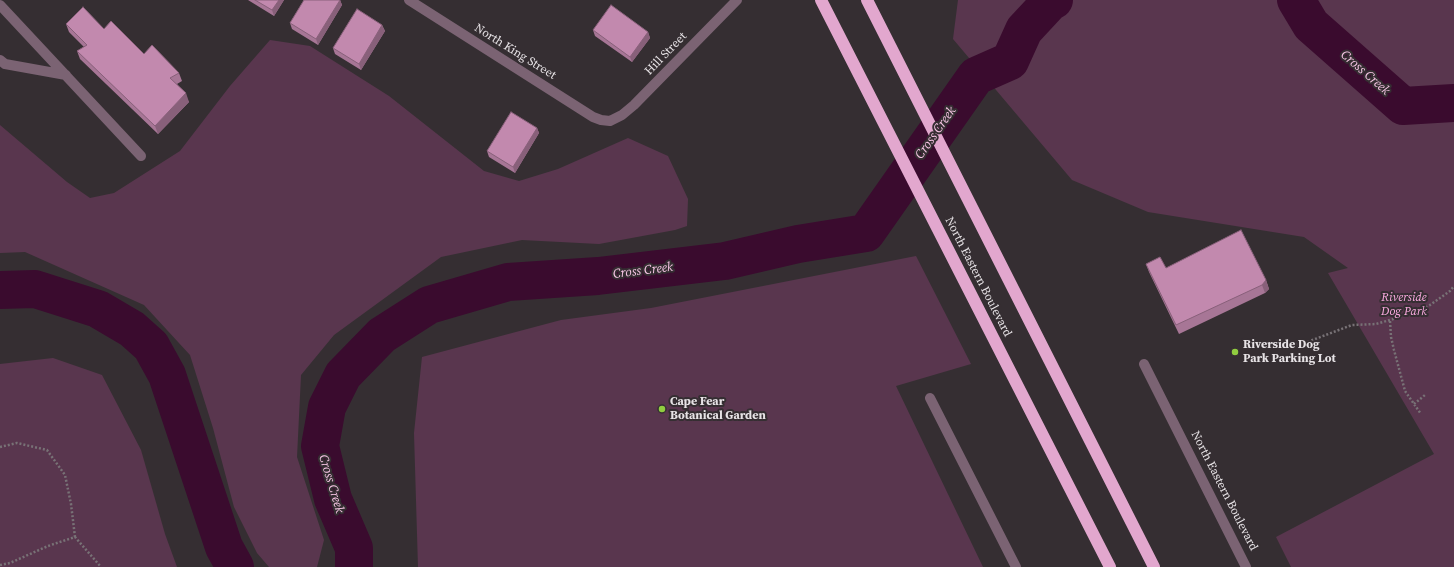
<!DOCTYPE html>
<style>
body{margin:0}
canvas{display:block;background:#352e32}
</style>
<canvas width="1454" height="567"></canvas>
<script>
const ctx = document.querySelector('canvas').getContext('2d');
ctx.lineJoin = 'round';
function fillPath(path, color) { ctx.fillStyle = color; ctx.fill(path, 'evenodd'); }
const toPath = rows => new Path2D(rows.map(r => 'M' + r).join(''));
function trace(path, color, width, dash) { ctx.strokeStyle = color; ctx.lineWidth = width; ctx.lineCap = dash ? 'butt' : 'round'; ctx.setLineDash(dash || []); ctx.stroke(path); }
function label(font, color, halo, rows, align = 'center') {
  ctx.font = font + ' "Source Serif 4",serif'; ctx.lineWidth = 4; ctx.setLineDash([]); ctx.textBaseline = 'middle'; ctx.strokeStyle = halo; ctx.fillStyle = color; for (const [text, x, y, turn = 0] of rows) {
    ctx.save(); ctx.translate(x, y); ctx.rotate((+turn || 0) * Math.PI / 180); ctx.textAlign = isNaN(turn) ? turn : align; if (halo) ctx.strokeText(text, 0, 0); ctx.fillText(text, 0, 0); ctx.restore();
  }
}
const green = toPath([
 [958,0,1454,0,1454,567,1291,567,1276,537,1434,454,1328,273,1348,268,1304,237,1148,212,1072,180,953,39],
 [270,40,310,46,389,96,484,171,519,181,558,169,628,138,668,156,688,199,687,226,675,230,599,244,522,240,441,257,334,335,301,375,297,457,324,540,317,567,269,567,257,553,234,507,213,428,190,355,144,305,25,252,0,253,0,125,67,182,90,198,114,193,180,151,230,86],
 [916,256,971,364,896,386,983,567,418,567,414,433,422,357,561,320,651,308],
 [53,358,102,375,141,450,165,534,177,567,0,567,0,364]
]);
const river = toPath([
 [1296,0,1311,25,1403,106,1454,103],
 [0,290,35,289,98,309,132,329,151,346,167,375,224,547,235,567],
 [354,567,354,548,333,499,320,446,327,407,343,375,382,335,429,305,508,282,598,276,725,261,798,244,866,233,976,76,1010,61,1024,30,1050,2,1054,0]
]);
const path = toPath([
 [1390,321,1391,337,1394,350,1405,391,1421,414],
 [1284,344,1302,344,1352,325,1376,324,1411,314,1430,305,1450,291,1454,286],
 [1414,404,1425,395],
 [0,447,17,443,47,450,65,475,71,504,75,537],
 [0,565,10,563,48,546,75,537,101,567]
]);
const service = toPath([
 [0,5,141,156],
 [0,60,5,64,66,75]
]);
const minor = toPath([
 [409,0,593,117,601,120,610,121,622,115,634,105,737,0],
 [1144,364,1246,567],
 [930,398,1016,567]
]);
const motorway = toPath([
 [821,0,1110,567],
 [867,0,1154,567]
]);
const wall = toPath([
 [248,0,284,0,274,16],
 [304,0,340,0,342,5,318,45,292,29,290,23],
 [66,24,104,29,144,54,179,73,182,81,177,84,189,102,158,134,80,59,77,51,84,47,69,32],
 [382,25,385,31,361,70,335,54,333,48],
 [593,30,648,32,650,38,632,62,595,36],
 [537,128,539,133,515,173,489,157,487,151],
 [1146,264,1166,268,1266,280,1269,289,1265,293,1179,334,1149,272]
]);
const shadedWall = toPath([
 [279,0,284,0,274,16,272,10],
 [340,0,342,5,318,45,316,39],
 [382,25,385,31,361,70,359,64],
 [648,32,650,38,632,62,630,57],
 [186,93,189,102,158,134,155,126],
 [537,128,539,133,515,173,513,167],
 [1266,280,1269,289,1265,293,1262,285]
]);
const building = toPath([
 [255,0,279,0,272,10,255,0],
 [304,0,340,0,316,39,290,23,304,0],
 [611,5,648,32,630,57,593,30,611,5],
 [83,7,104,29,111,21,144,54,152,45,179,73,170,78,186,93,155,126,77,51,87,45,66,24,83,7],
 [357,9,382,25,359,64,333,48,357,9],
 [511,112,537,128,513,167,487,151,511,112],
 [1241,230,1266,280,1262,285,1176,325,1146,264,1160,257,1166,268,1241,230]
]);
const markers = [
 [1235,352,4,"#91cd40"],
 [662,409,4,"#91cd40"]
];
const streetNames = [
 ["North King Street",515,52,32],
 ["Hill Street",666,54,-46],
 ["North Eastern Boulevard",978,277,63],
 ["North Eastern Boulevard",1224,491,63]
];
const parkNames = [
 ["Riverside",1404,298],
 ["Dog Park",1404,312]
];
const poiNames = [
 ["Riverside Dog",1243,345],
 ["Park Parking Lot",1243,359],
 ["Cape Fear",670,402],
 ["Botanical Garden",670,416]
];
const waterNames = [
 ["Cross Creek",1365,73,41],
 ["Cross Creek",936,133,-55],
 ["Cross Creek",643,271,-7],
 ["Cross Creek",331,484,73]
];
fillPath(green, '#59364e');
trace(river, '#3a0b2e', 38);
trace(path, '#787276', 2.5, [2, 2]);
trace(service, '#7b6373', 10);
trace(minor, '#7b6373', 10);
trace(motorway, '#e2a7ce', 12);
fillPath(wall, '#a77696');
fillPath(shadedWall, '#88607a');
fillPath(building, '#c289ae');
trace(building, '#88607a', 1);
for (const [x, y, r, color] of markers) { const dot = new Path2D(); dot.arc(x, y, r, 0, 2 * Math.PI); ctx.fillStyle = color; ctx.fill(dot); trace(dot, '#352e32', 1.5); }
label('12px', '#e7e3e6', '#352e32', streetNames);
label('italic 12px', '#fdace2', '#352e32', parkNames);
label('bold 12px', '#e7e3e6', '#352e32', poiNames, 'left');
label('italic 13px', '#f9c7e7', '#352e32', waterNames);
</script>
